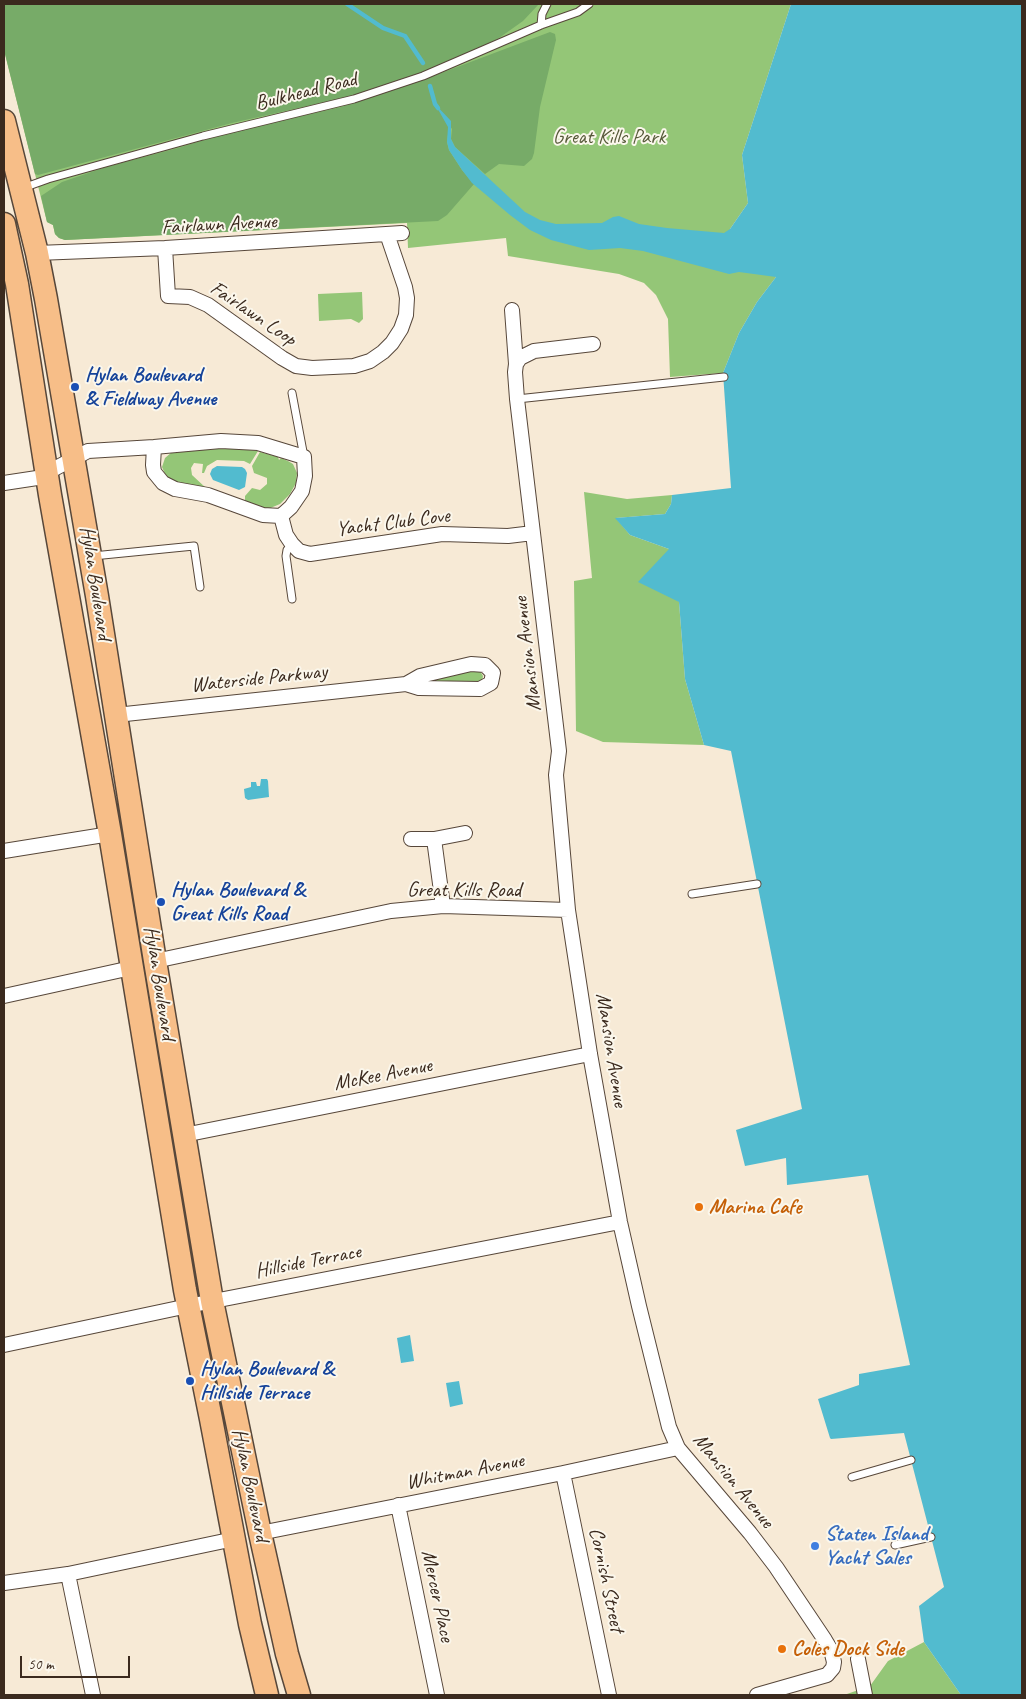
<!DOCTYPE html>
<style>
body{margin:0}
#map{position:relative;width:1026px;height:1699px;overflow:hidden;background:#f7ead6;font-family:Caveat,sans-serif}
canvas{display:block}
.frame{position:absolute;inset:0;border:5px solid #3b2a1e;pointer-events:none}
.scale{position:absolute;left:20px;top:1656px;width:110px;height:22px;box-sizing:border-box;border:2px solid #3b2a1e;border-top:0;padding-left:6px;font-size:15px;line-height:18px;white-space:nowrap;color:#3b2a1e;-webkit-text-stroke:4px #fbf7ec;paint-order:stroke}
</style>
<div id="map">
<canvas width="1026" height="1699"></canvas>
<div class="frame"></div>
<div class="scale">50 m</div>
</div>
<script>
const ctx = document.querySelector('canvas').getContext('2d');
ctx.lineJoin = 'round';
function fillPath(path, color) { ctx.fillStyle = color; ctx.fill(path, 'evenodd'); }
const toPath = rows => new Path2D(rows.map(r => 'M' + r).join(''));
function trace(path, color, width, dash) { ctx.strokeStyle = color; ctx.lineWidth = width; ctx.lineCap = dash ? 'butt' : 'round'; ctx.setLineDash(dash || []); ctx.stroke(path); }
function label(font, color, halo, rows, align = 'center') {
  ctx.font = font + ' Caveat,sans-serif'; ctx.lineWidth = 4; ctx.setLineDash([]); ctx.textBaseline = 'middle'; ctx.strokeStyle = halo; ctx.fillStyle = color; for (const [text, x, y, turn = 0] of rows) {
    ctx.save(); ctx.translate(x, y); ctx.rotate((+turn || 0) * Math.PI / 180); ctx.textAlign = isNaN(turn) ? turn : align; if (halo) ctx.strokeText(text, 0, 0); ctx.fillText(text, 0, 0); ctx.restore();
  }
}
const green = toPath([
 [4,4,791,4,742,155,748,203,730,229,776,277,757,302,739,333,723,373,670,377,668,319,656,295,644,283,619,274,508,256,506,238,408,248,407,223,65,240,59,238,55,234,53,225,47,222,4,50],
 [362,292,363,319,359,323,351,319,319,321,318,294],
 [232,448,258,451,250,464,244,461,217,460,207,466,204,473,202,473,203,464,194,463,191,468,192,475,206,488,172,481,166,476,162,467,165,458,172,452],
 [260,452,278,457,279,460,281,458,288,461,293,464,297,473,296,483,290,494,280,504,268,509,245,501,245,496,252,488,260,490,267,484,267,478,254,473,252,466],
 [584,492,627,499,672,495,671,504,665,514,616,518,630,535,669,549,679,602,685,679,704,745,603,742,576,731,574,581,592,578],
 [466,669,480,671,483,676,482,681,480,683,417,682],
 [924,1642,961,1695,844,1695,870,1686,888,1661]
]);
const forest = toPath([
 [4,4,539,4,523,21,499,38,472,52,413,76,356,95,232,123,38,175,35,174,4,50],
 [550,32,555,34,556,40,540,107,534,153,532,159,524,166,499,164,485,174,455,147,451,139,452,129,446,120,449,127,447,142,449,150,462,170,474,184,447,215,438,221,65,240,59,238,55,234,53,225,47,222,41,196,62,182,106,167,178,148,227,133,341,107,420,81]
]);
const water = toPath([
 [791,4,1022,4,1022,1695,961,1695,924,1642,919,1606,944,1587,904,1433,831,1439,830,1438,818,1399,859,1385,859,1374,910,1365,868,1175,787,1185,786,1158,745,1166,736,1130,802,1109,731,751,704,745,685,679,679,602,638,582,669,549,630,535,615,518,665,514,671,504,672,495,731,488,723,373,739,333,757,302,776,277,739,272,729,274,643,251,620,248,589,250,551,240,530,230,510,215,472,183,462,170,449,150,447,142,448,127,435,104,451,121,451,139,455,147,525,212,540,220,556,224,602,223,613,217,619,216,639,224,667,228,724,233,730,229,748,203,742,155],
 [217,466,242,467,245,469,247,473,245,487,239,490,213,480,210,474,212,469],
 [261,779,267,779,268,781,269,797,248,800,245,798,244,789,251,787,251,782,256,782,257,786,260,786],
 [410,1335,414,1361,401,1363,397,1338],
 [459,1381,463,1404,450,1407,446,1383]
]);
const stream = toPath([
 [347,4,383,28,405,36,423,63],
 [430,86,435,104,438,108]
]);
const lane = toPath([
 [541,25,542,14,547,4],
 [23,188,48,179,203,136,354,99,423,76,541,25,578,12,589,4],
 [292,393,304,457],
 [517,399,724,377],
 [292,544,287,550,286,556,292,599],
 [93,556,194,546,200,587],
 [692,894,757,884],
 [852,1477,911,1460],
 [895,1545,931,1537]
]);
const street = toPath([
 [165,248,168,296,190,297,208,305,282,358,296,366,312,368,354,366,370,361,383,352,392,343,401,329,406,315,407,298,405,287,387,234],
 [37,253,165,248,402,233],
 [512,310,516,364],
 [593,344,534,351,520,358,516,364,515,372,517,399,559,751,556,775,568,910,590,1054,620,1222,639,1306,669,1427,678,1448,750,1533,776,1567,825,1640,831,1650,834,1662,833,1668,827,1675,757,1695],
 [4,483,37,478,88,451,154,447,221,441,258,443,304,457,305,476,302,491,291,507,281,516,263,515,208,495,175,489,163,483,154,472,153,465,154,447],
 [281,516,286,535,292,544,299,551,310,554,442,534,508,536,533,533],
 [116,715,406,684,419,688,480,689,491,683,493,673,485,665,471,664,420,676,406,684],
 [411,839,434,839,465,833],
 [434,839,443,906],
 [4,851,110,834],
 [155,961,391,911,443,906,568,910],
 [4,996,131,968],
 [184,1135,590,1054],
 [4,1345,188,1306,620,1222],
 [563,1473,609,1695],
 [398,1505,437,1695],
 [260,1533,563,1473,678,1448],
 [68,1574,93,1695],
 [4,1583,68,1574,234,1539],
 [858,1659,865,1695]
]);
const primary = toPath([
 [4,121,37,253,46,299,97,596,155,961,212,1301,260,1533,287,1654,299,1695],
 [4,224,17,284,50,495,110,834,185,1290,211,1419,250,1624,267,1695]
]);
const markers = [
 [75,387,5,"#1a4fb4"],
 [161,902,5,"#1a4fb4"],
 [699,1207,5,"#e8710a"],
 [190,1381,5,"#1a4fb4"],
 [815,1546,5,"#3f7fe0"],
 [782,1649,5,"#e8710a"]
];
const streetNames = [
 ["Bulkhead Road",306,92,-14],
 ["Fairlawn Avenue",219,225,-3],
 ["Fairlawn Loop",253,314,34],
 ["Yacht Club Cove",393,523,-7],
 ["Hylan Boulevard",95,583,81],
 ["Mansion Avenue",528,654,-97],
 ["Waterside Parkway",259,679,-6],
 ["Great Kills Road",464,890],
 ["Hylan Boulevard",159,983,81],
 ["Mansion Avenue",611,1050,81],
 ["McKee Avenue",383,1075,-11],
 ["Hillside Terrace",308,1262,-11],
 ["Whitman Avenue",465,1472,-11],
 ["Mansion Avenue",733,1481,51],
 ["Hylan Boulevard",250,1485,78],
 ["Cornish Street",606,1580,78],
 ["Mercer Place",437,1596,78]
];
const parkNames = [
 ["Great Kills Park",609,137]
];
const transitNames = [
 ["Hylan Boulevard",85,375],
 ["& Fieldway Avenue",85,399],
 ["Hylan Boulevard &",171,890],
 ["Great Kills Road",171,914],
 ["Hylan Boulevard &",200,1369],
 ["Hillside Terrace",200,1393]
];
const foodNames = [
 ["Marina Cafe",709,1207],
 ["Coles Dock Side",792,1649]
];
const shopNames = [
 ["Staten Island",825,1534],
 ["Yacht Sales",825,1558]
];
fillPath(green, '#94c677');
fillPath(forest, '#77ab68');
fillPath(water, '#52bbcf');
trace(stream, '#52bbcf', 4.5);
trace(lane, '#57473a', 9);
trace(street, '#57473a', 16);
trace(primary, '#57473a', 25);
trace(lane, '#fff', 7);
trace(street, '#fff', 14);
trace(primary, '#f7be88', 22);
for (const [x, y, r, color] of markers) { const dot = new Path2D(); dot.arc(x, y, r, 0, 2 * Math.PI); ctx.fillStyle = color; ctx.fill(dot); trace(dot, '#fbf7ec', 2); }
label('21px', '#3b2a1e', '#fbf7ec', streetNames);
label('21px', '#565939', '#fbf7ec', parkNames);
label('bold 21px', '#164399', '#fbf7ec', transitNames, 'left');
label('bold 21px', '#c56008', '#fbf7ec', foodNames, 'left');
label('bold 21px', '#366cbe', '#fbf7ec', shopNames, 'left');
</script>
